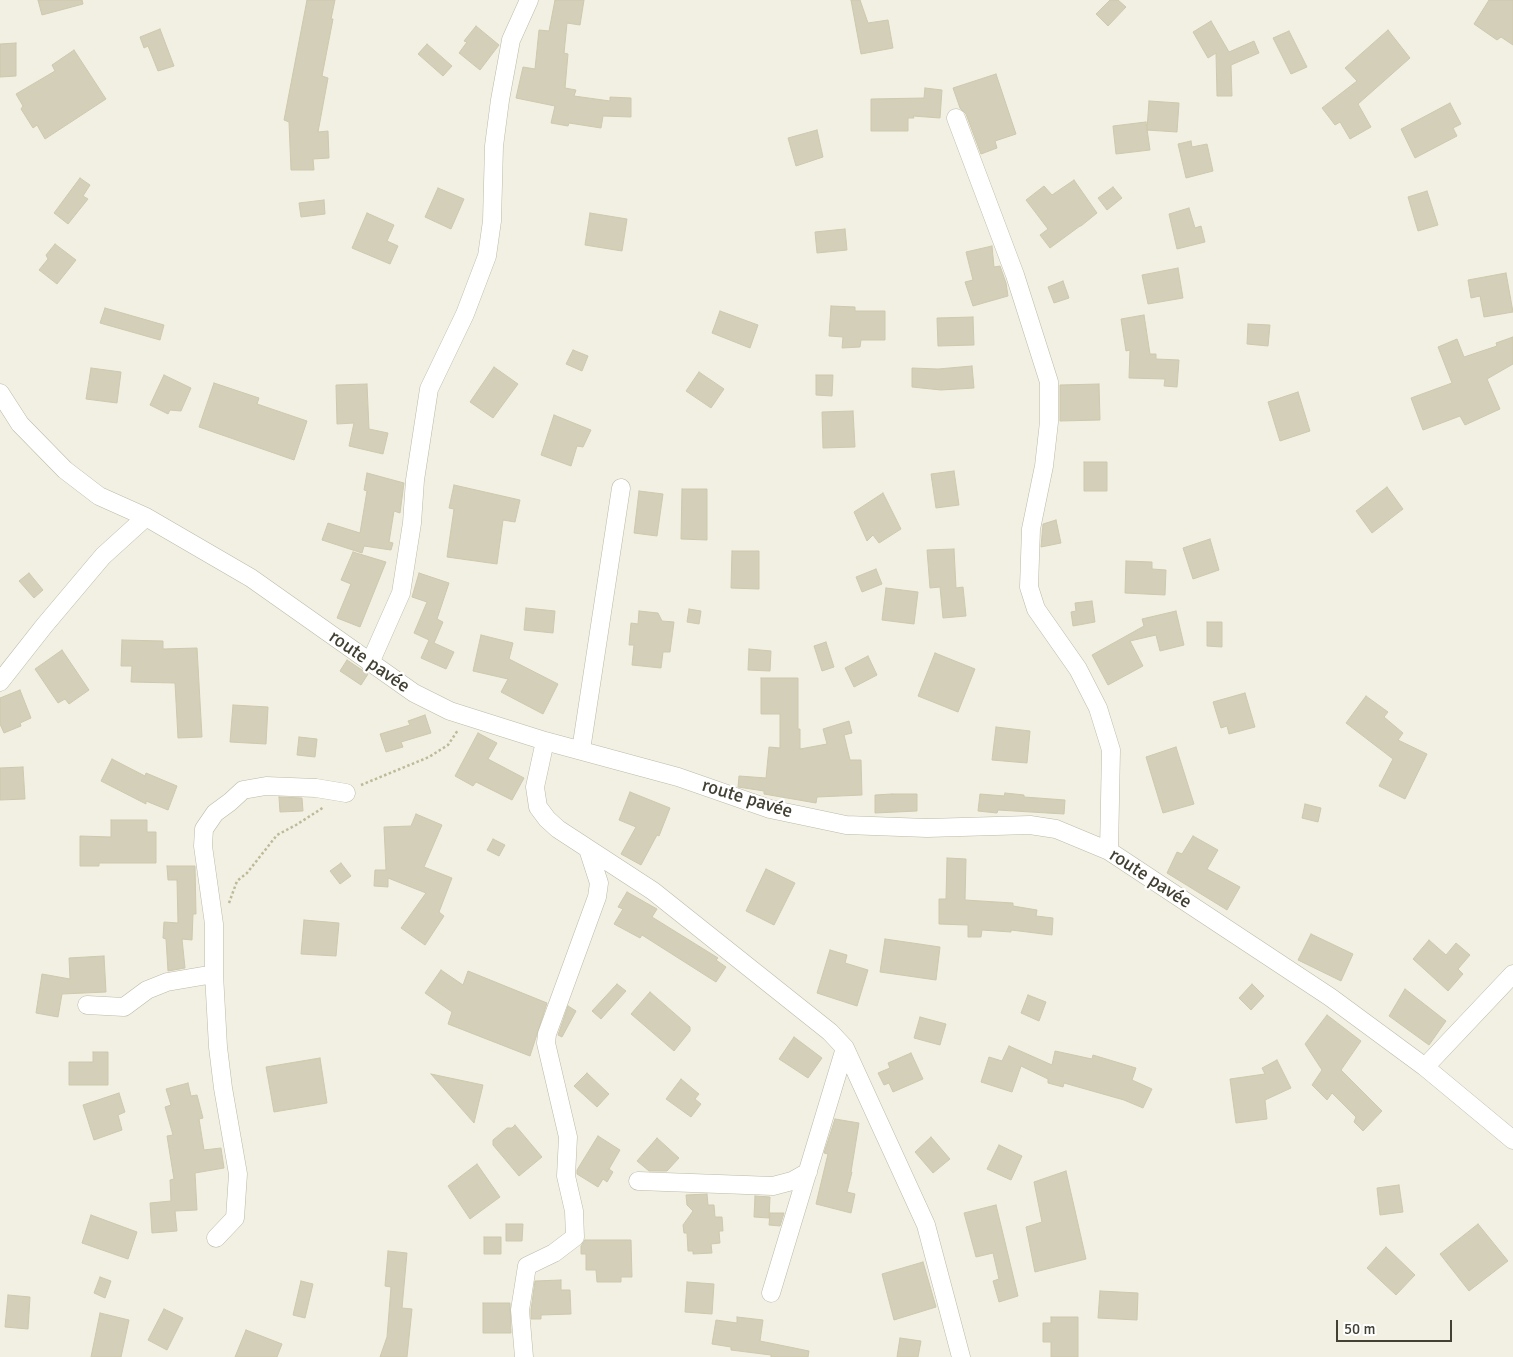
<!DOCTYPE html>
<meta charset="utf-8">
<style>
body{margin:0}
#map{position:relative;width:1513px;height:1357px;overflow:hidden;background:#f1f0e3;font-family:Signika,sans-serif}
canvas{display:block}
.scale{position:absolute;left:1336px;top:1320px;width:116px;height:22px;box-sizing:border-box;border:2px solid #434133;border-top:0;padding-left:6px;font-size:15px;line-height:18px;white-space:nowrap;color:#434133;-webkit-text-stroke:4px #fff;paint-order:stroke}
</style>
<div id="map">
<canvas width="1513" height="1357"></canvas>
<div class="scale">50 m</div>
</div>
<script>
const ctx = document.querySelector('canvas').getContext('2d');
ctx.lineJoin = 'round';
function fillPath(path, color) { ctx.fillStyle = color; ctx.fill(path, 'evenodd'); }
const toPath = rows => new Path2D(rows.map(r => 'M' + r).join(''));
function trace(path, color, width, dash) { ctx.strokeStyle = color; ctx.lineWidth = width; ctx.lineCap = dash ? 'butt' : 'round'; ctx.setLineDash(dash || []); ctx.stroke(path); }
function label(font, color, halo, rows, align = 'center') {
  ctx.font = font + ' Signika,sans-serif'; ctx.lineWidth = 4.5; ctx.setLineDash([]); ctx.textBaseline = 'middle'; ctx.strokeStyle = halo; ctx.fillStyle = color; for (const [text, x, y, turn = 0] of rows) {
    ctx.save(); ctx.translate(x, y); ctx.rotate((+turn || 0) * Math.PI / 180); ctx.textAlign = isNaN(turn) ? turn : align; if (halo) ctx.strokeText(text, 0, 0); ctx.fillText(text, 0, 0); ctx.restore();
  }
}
const building = toPath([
 [38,0,82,0,83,4,42,15,38,0],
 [307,0,335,0,331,19,333,19,322,76,328,78,318,132,328,131,329,158,313,159,314,170,291,170,289,122,284,120,307,0],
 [555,0,584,0,580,25,567,23,564,53,568,54,565,88,576,90,574,96,610,101,610,97,631,98,631,117,603,116,601,128,569,123,568,126,551,123,555,106,516,98,523,67,535,69,539,30,549,31,555,0],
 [851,0,860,0,868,23,888,20,893,48,861,54,851,0],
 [1110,0,1118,0,1126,7,1108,26,1096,14,1110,0],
 [1489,0,1513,0,1513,45,1501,37,1497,40,1474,24,1489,0],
 [1211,21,1229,52,1254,41,1259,53,1231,65,1232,96,1217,96,1216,53,1208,58,1193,32,1211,21],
 [476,26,499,45,480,70,459,53,467,42,464,41,476,26],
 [160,29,174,66,158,71,148,46,144,48,140,37,160,29],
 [1388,30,1410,58,1358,104,1371,127,1350,139,1340,122,1335,125,1322,108,1357,81,1345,68,1388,30],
 [1289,31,1307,67,1291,74,1273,38,1289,31],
 [16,43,16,76,0,77,0,44,16,43],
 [427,44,452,66,443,76,418,54,427,44],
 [74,50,106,99,45,139,37,125,33,128,21,109,23,106,16,94,55,71,52,65,74,50],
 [996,74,1016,134,995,141,997,148,981,154,966,114,960,108,953,88,996,74],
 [925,88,942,90,940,118,913,116,914,118,908,118,908,131,871,131,871,99,924,98,925,88],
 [1149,101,1179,103,1177,132,1147,130,1149,101],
 [1450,103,1461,124,1453,128,1457,136,1415,158,1401,129,1450,103],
 [1146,122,1150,150,1116,154,1113,126,1146,122],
 [817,130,823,157,796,166,788,138,817,130],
 [1191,141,1192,147,1207,144,1213,171,1186,178,1178,144,1191,141],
 [80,178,90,185,83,196,88,199,68,224,54,213,80,178],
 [1074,180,1097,213,1081,226,1080,226,1050,248,1040,235,1048,229,1026,200,1044,186,1052,195,1074,180],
 [1113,187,1122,198,1107,210,1098,198,1113,187],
 [438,188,464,199,451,229,425,217,438,188],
 [1427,191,1438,225,1418,231,1408,197,1427,191],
 [324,200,325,214,301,217,299,203,324,200],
 [1189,208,1195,228,1201,226,1205,242,1177,249,1169,214,1189,208],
 [367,213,394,225,387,241,398,246,390,264,352,248,367,213],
 [590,213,627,219,622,251,585,245,590,213],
 [845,229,847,250,817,253,815,232,845,229],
 [55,244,76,260,57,284,39,270,48,259,46,255,55,244],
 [992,246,994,267,1000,266,1006,283,1008,296,973,306,965,282,973,280,966,252,992,246],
 [1178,268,1183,298,1148,304,1142,275,1178,268],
 [1506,273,1513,312,1484,317,1480,296,1471,298,1468,280,1506,273],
 [1063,281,1069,298,1054,303,1048,287,1063,281],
 [831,306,855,307,855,311,885,311,885,340,861,340,860,347,842,348,843,337,829,336,831,306],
 [105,308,164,325,160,340,100,323,105,308],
 [720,311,758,325,750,348,712,333,720,311],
 [1144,315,1150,354,1156,354,1156,359,1179,360,1177,387,1164,386,1165,379,1129,378,1130,350,1126,351,1121,319,1144,315],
 [973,317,974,345,938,346,937,318,973,317],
 [1248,324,1270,325,1268,346,1247,344,1248,324],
 [1513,337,1513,364,1487,379,1500,409,1465,425,1460,416,1423,430,1411,398,1452,383,1438,347,1457,339,1464,357,1497,346,1496,343,1513,337],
 [573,350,588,356,582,371,566,364,573,350],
 [972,366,974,388,941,390,912,387,912,368,938,369,972,366],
 [494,367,518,384,493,418,470,402,494,367],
 [91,368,121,372,117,403,86,399,91,368],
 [699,372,724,389,711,408,686,391,699,372],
 [164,375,191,388,181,411,170,410,168,414,150,405,164,375],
 [816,375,833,375,832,396,816,395,816,375],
 [214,383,259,398,257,404,307,421,294,460,199,427,214,383],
 [367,384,369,429,388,433,383,454,349,446,354,423,337,424,336,385,367,384],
 [1099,384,1100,420,1060,421,1060,385,1099,384],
 [1298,392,1310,431,1280,441,1268,402,1298,392],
 [853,411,855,447,823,448,822,412,853,411],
 [554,415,591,430,583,447,577,446,571,466,541,455,554,415],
 [1084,462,1107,462,1107,491,1084,491,1084,462],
 [954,471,959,505,936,508,931,474,954,471],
 [367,473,404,483,400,513,394,511,389,542,393,543,391,550,364,546,362,553,322,540,328,523,360,533,367,491,364,490,367,473],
 [454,485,520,500,515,522,503,520,497,564,447,557,454,509,449,508,454,485],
 [1387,487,1403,509,1372,533,1356,511,1387,487],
 [682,489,707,489,707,540,681,539,682,489],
 [639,491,663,494,657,536,634,533,639,491],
 [883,493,901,529,879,543,873,535,867,541,854,512,883,493],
 [1056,520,1061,543,1041,547,1043,524,1056,520],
 [1210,539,1219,570,1193,579,1183,548,1210,539],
 [954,549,956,588,963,587,966,616,943,618,940,587,930,588,927,550,954,549],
 [732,551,759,551,759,589,731,588,732,551],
 [353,552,386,562,360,627,337,618,351,584,341,580,353,552],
 [1126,561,1152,562,1152,569,1166,570,1165,595,1125,593,1126,561],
 [876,569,882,584,862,592,856,577,876,569],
 [29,573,43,590,34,598,19,581,29,573],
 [419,573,449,583,437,619,443,622,434,643,454,652,446,669,421,658,429,640,414,633,427,602,412,597,419,573],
 [886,588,918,592,914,624,882,620,886,588],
 [1092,601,1095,622,1073,626,1071,612,1076,611,1075,603,1092,601],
 [526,608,555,611,553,633,524,630,526,608],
 [689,609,701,611,699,624,687,622,689,609],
 [639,611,658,613,662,621,674,622,670,652,663,652,661,668,632,665,634,645,629,645,631,623,638,624,639,611],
 [1176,611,1184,645,1160,651,1156,635,1130,641,1143,666,1108,685,1092,655,1144,626,1142,619,1176,611],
 [1207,622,1222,622,1222,647,1207,646,1207,622],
 [481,635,513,643,509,659,558,684,543,714,501,692,508,679,473,671,481,635],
 [122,640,163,641,163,649,197,648,202,737,178,738,175,683,131,682,132,666,121,666,122,640],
 [826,642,834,667,822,671,814,646,826,642],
 [749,649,771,651,770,671,748,670,749,649],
 [62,650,89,690,69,704,65,699,58,703,35,669,62,650],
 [935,653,975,669,958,712,918,696,935,653],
 [868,656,877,675,854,687,845,668,868,656],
 [347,660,368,674,361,685,340,671,347,660],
 [761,678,798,678,798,729,800,729,800,749,827,744,823,729,849,721,852,733,844,735,850,760,861,760,862,795,817,797,816,803,764,794,764,791,738,787,739,776,766,778,769,747,780,748,780,714,761,714,761,678],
 [20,690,31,718,20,723,21,726,4,733,0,724,0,698,20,690],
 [1245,693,1255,727,1229,734,1227,726,1221,728,1213,702,1245,693],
 [1366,696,1388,712,1384,717,1403,733,1398,740,1427,754,1405,799,1379,786,1393,759,1346,723,1366,696],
 [233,705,268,707,266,744,230,742,233,705],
 [425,715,431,733,401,742,403,747,386,752,380,734,410,725,408,721,425,715],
 [996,727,1030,731,1027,763,992,760,996,727],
 [478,733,497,743,488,759,524,778,512,800,476,782,473,786,455,776,478,733],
 [299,737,317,739,315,757,297,755,299,737],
 [1176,747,1194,804,1163,813,1146,757,1176,747],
 [112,759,145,776,146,773,177,786,168,810,146,801,146,804,101,781,112,759],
 [23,767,25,799,0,800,0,768,23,767],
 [630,792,670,808,659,836,657,835,641,865,621,854,636,827,619,820,630,792],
 [1005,793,1024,795,1024,797,1065,800,1064,814,998,810,997,813,978,811,980,794,1004,796,1005,793],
 [892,794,917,794,917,811,875,813,875,795,892,794],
 [279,797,302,798,303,811,280,812,279,797],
 [1305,804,1321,808,1318,822,1302,818,1305,804],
 [416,814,442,825,424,867,452,878,439,912,444,916,425,945,401,928,426,893,388,878,388,887,374,886,375,870,386,870,384,827,411,826,416,814],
 [111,820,147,820,147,832,156,832,156,863,99,863,99,866,80,866,80,836,111,837,111,820],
 [1193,836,1218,850,1207,869,1240,887,1227,910,1167,873,1177,852,1182,854,1193,836],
 [493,839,505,845,499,856,487,850,493,839],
 [947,858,966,859,965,900,1013,903,1013,906,1037,910,1036,916,1053,918,1052,935,1011,930,1011,932,982,930,981,937,968,937,968,925,939,924,939,899,946,899,947,858],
 [341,863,351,876,340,884,330,871,341,863],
 [167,866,195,866,196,914,193,914,192,940,182,939,185,968,168,971,166,939,163,938,164,922,178,923,177,880,168,880,167,866],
 [766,869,795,883,774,925,746,911,766,869],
 [627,892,657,909,652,917,718,958,716,960,726,967,716,982,642,935,640,938,614,924,623,909,618,907,627,892],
 [304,920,339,923,336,956,301,954,304,920],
 [1311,934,1353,954,1341,981,1298,960,1311,934],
 [885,939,940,947,936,980,880,972,885,939],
 [1429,940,1446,955,1456,943,1470,955,1458,969,1463,974,1448,991,1413,959,1429,940],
 [830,950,847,955,845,963,868,970,857,1006,817,993,830,950],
 [104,956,106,992,62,994,58,1017,36,1013,42,974,70,979,69,958,104,956],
 [441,970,463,985,468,971,547,1003,530,1056,448,1024,452,1012,425,993,441,970],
 [617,984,626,991,601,1019,592,1011,617,984],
 [1252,984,1264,996,1251,1010,1239,998,1252,984],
 [1405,989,1446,1021,1429,1045,1389,1016,1405,989],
 [650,992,690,1027,690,1031,674,1051,631,1014,650,992],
 [1028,995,1046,1002,1039,1021,1021,1013,1028,995],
 [568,1006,576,1011,562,1037,558,1035,568,1006],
 [1327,1015,1361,1041,1341,1070,1382,1111,1363,1131,1354,1122,1356,1117,1332,1093,1327,1100,1312,1085,1322,1070,1305,1044,1327,1015],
 [920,1017,946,1024,940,1045,914,1038,920,1017],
 [794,1037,822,1058,808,1078,779,1059,794,1037],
 [1009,1046,1052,1065,1055,1051,1092,1059,1093,1055,1136,1068,1132,1080,1152,1089,1143,1108,1124,1100,1064,1083,1063,1087,1048,1083,1048,1079,1021,1066,1012,1092,981,1082,989,1057,1002,1061,1009,1046],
 [93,1052,108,1052,108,1085,69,1085,69,1062,93,1062,93,1052],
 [911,1053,923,1079,893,1092,889,1083,884,1085,878,1073,890,1068,888,1063,911,1053],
 [320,1058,327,1103,274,1112,266,1067,320,1058],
 [1277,1060,1291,1088,1265,1100,1267,1119,1236,1123,1230,1079,1265,1074,1262,1068,1277,1060],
 [587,1073,609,1094,597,1107,574,1086,587,1073],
 [431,1074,483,1085,474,1123,431,1074],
 [681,1079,699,1094,695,1099,701,1104,691,1117,666,1099,681,1079],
 [188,1083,191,1096,197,1095,203,1118,199,1119,204,1150,221,1148,224,1168,195,1173,197,1210,175,1211,177,1231,152,1233,150,1203,171,1201,170,1180,174,1179,167,1136,173,1135,165,1107,171,1105,166,1089,188,1083],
 [119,1093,125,1112,118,1115,122,1130,94,1140,83,1105,119,1093],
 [835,1119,859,1123,851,1172,852,1172,847,1192,855,1194,851,1213,816,1204,828,1154,824,1153,835,1119],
 [515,1125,542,1157,519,1176,493,1145,493,1140,507,1128,512,1128,515,1125],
 [598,1136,620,1150,609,1169,613,1172,607,1182,603,1179,598,1187,577,1174,577,1170,598,1136],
 [931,1137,950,1159,933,1173,915,1152,931,1137],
 [657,1138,679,1158,667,1171,649,1171,637,1161,657,1138],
 [999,1145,1022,1156,1011,1180,987,1169,999,1145],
 [477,1164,500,1197,470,1219,448,1186,477,1164],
 [1066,1171,1086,1259,1035,1272,1026,1227,1042,1222,1034,1182,1066,1171],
 [1399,1185,1403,1212,1380,1215,1377,1188,1399,1185],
 [707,1194,708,1205,714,1205,715,1217,722,1217,723,1231,719,1231,720,1243,711,1244,712,1253,693,1254,693,1251,688,1251,687,1233,684,1233,683,1225,693,1211,687,1205,686,1195,707,1194],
 [755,1196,770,1197,769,1218,754,1217,755,1196],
 [996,1205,1018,1296,999,1302,993,1281,999,1279,993,1253,976,1257,964,1213,996,1205],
 [770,1213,784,1213,780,1226,769,1225,770,1213],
 [91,1215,137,1232,128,1259,82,1243,91,1215],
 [506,1224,523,1224,522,1241,506,1241,506,1224],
 [1478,1224,1508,1261,1469,1291,1440,1254,1478,1224],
 [484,1237,501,1237,501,1254,484,1254,484,1237],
 [585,1240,631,1240,632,1277,621,1277,621,1282,597,1282,596,1270,586,1270,586,1254,581,1254,581,1246,585,1240],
 [1386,1247,1415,1275,1396,1295,1367,1268,1386,1247],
 [388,1251,407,1253,402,1308,412,1309,407,1357,380,1357,387,1337,391,1287,385,1286,388,1251],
 [923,1262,936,1307,894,1320,882,1274,923,1262],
 [100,1277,111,1281,105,1298,94,1293,100,1277],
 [561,1280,561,1290,570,1290,571,1314,541,1315,541,1319,531,1319,531,1310,535,1281,561,1280],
 [301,1281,313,1284,305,1318,293,1315,301,1281],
 [687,1282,714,1284,712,1314,685,1312,687,1282],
 [1100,1291,1138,1293,1137,1320,1098,1318,1100,1291],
 [8,1295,30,1297,28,1329,5,1327,8,1295],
 [483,1303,510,1303,511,1333,483,1333,483,1303],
 [164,1309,183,1318,167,1350,148,1340,164,1309],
 [100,1313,129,1320,121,1357,91,1357,100,1313],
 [737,1317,763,1320,760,1341,809,1351,808,1357,771,1357,771,1355,731,1350,731,1347,712,1344,716,1320,737,1323,737,1317],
 [1051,1317,1078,1317,1078,1357,1051,1357,1051,1342,1043,1342,1043,1323,1051,1323,1051,1317],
 [246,1330,282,1344,277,1357,235,1357,246,1330],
 [900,1338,921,1341,918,1357,897,1357,900,1338]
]);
const path = toPath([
 [361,785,429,757,448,745,458,730],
 [229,903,237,881,247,873,277,835,296,825,324,807]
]);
const minor = toPath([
 [956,118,1015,275,1049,382,1049,422,1044,466,1031,529,1029,587,1036,609,1078,669,1098,708,1111,750,1109,851],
 [0,393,20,424,65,470,99,496,146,517,251,578,414,693,450,711,545,741,678,777,770,809,846,825,927,828,1030,825,1056,829,1109,851,1330,997,1425,1067,1513,1140],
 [370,663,401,593,412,523,415,480,429,389,465,314,487,256,492,221,494,146,500,100,511,40,529,0],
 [0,682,44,626,103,556,146,517],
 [545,741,535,787,538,807,547,819,558,829,653,891,830,1032,845,1048,926,1225,961,1357],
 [581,750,621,488],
 [87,1005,124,1007,147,990,167,982,214,974],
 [1425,1067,1513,974],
 [638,1181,773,1186,792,1181,808,1172],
 [216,1238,235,1218,238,1174,223,1088,218,1047,214,974,214,924,203,846,204,829,215,813,230,802,243,790,266,786,316,788,346,793],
 [771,1293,845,1048],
 [524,1357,520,1310,527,1266,554,1253,575,1237,574,1211,566,1176,568,1137,546,1043,547,1034,597,897,599,883,588,849]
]);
const streetNames = [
 ["route pavée",369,662,35],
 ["route pavée",747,799,17],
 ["route pavée",1150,879,33]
];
fillPath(building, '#d3cfb8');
trace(building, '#cec8ac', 1);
trace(minor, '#bdbaa6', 19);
trace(path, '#beb997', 2.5, [2.5, 2.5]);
trace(minor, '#fff', 18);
label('19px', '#434133', '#fff', streetNames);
</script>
